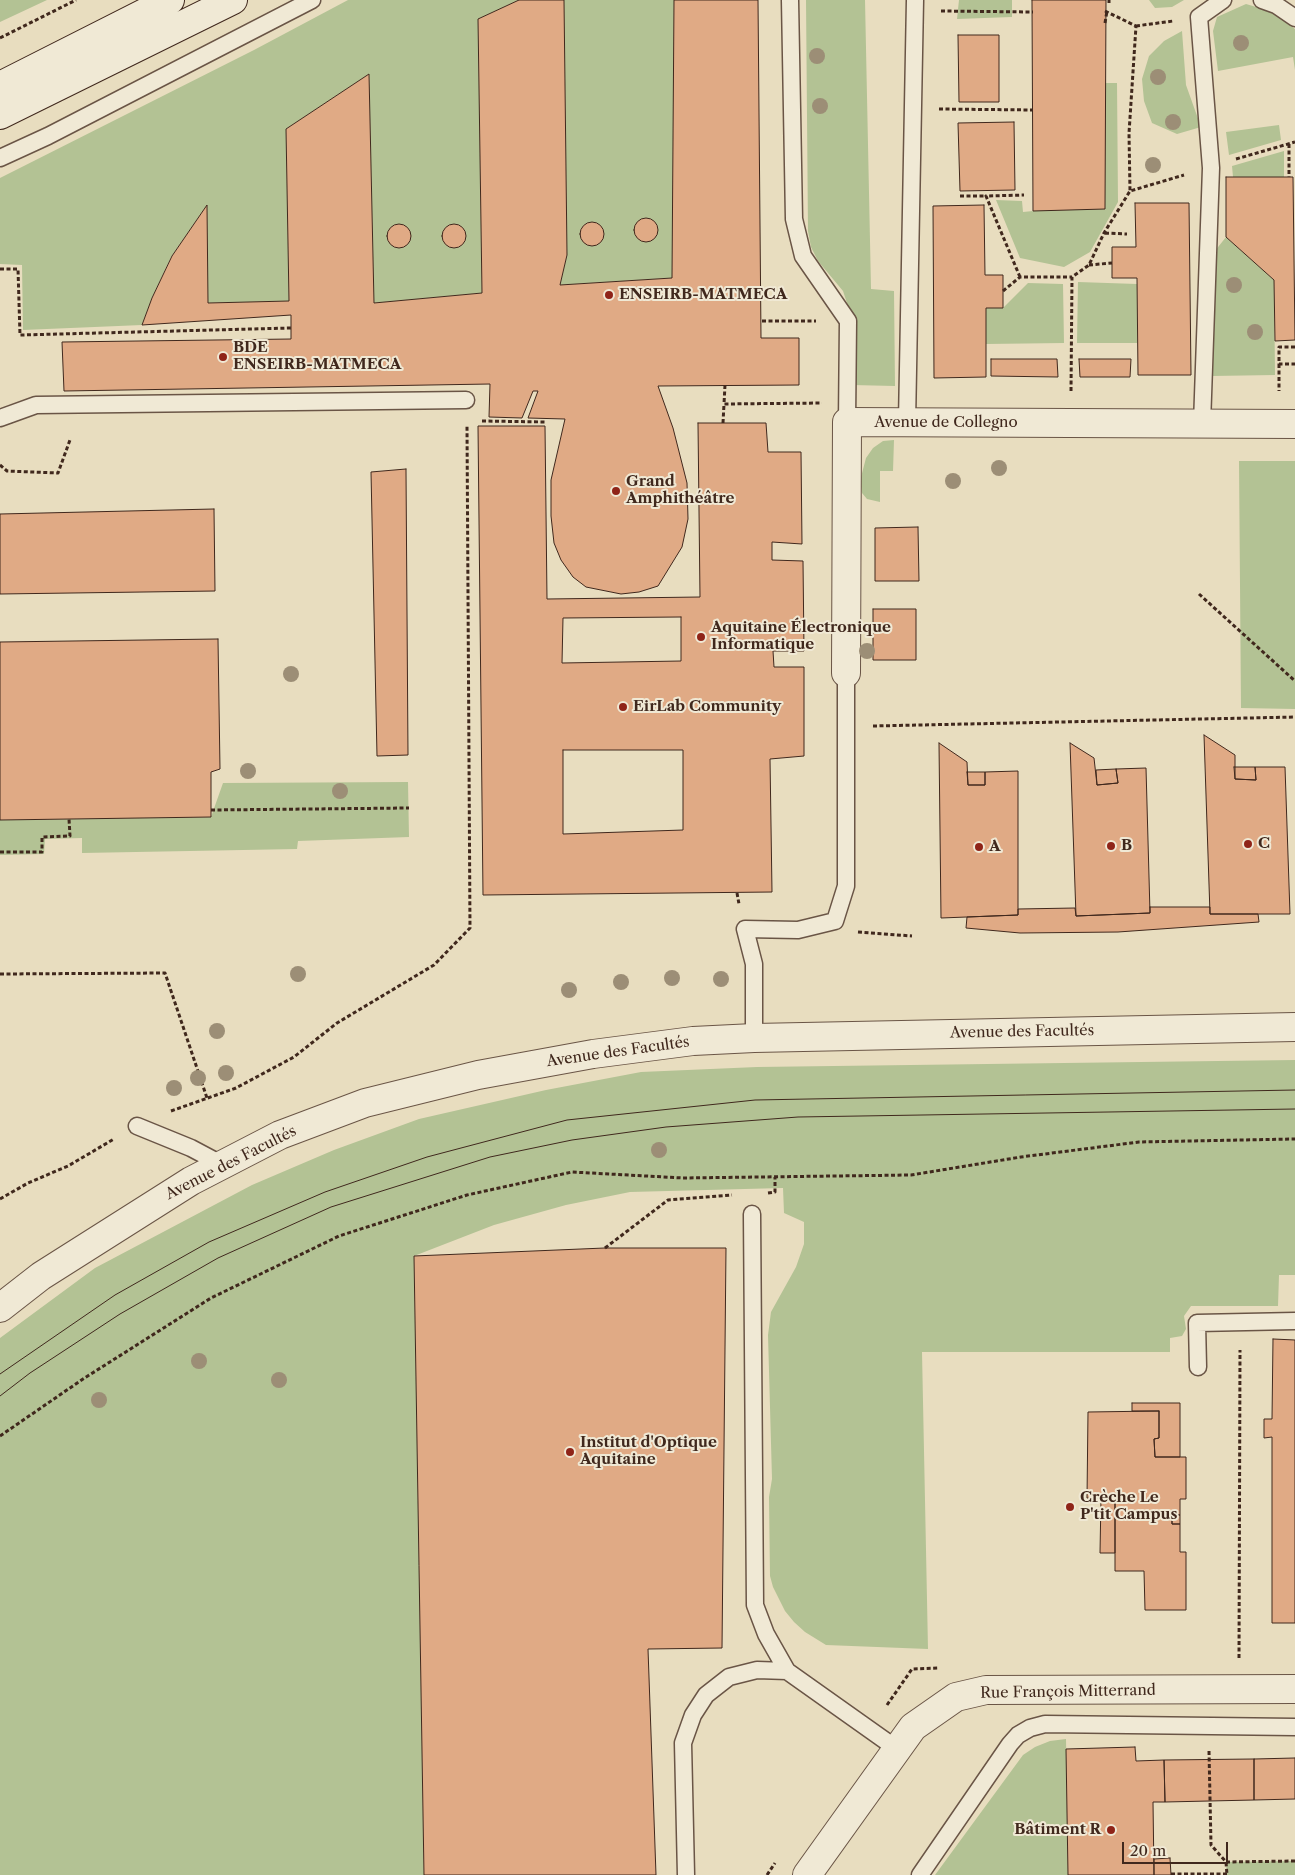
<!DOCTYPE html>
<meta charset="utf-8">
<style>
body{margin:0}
#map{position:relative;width:1295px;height:1875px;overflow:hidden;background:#e8ddbf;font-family:"Libre Caslon Text",serif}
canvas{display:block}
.scale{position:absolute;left:1122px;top:1842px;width:106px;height:22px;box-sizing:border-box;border:2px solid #40281d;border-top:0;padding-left:6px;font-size:15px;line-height:18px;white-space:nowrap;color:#40281d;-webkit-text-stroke:4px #f0e9d5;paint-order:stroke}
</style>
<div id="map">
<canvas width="1295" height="1875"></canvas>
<div class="scale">20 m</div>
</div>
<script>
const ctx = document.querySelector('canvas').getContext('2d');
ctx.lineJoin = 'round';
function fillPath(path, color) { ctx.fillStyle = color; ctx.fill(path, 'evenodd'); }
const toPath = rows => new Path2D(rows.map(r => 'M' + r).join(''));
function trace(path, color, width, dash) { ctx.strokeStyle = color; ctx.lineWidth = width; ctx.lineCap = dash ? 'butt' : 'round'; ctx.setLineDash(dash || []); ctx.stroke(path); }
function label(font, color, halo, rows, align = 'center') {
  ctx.font = font + ' "Libre Caslon Text",serif'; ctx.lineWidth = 4; ctx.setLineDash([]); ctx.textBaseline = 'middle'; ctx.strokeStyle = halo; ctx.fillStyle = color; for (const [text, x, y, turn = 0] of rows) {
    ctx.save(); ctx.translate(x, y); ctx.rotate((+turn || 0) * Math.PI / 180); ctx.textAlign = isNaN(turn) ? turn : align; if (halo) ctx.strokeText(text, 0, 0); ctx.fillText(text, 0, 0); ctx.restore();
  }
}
const green = toPath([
 [0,0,47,0,0,22],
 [348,0,519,0,478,19,482,293,374,303,369,74,286,129,289,301,208,303,207,205,171,257,152,298,142,325,23,330,22,265,0,264,0,178,254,50],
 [564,0,674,0,672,278,560,285,567,255],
 [806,0,865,0,871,289,894,291,895,386,852,385,853,321,843,291,818,261,811,247,808,231],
 [959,0,1012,0,1012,17,957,19],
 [1149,0,1184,0,1172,7,1155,8],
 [1246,4,1273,12,1295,29,1295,70,1293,57,1218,71,1213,31,1217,17],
 [1182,31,1186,85,1201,127,1177,134,1152,123,1144,101,1142,79,1149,56,1164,41],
 [1097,83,1117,83,1118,202,1090,252,1064,267,1020,258,996,200,1022,201,1023,212,1033,211],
 [1279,125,1281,140,1229,155,1226,132],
 [1284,151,1284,177,1233,177,1232,166],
 [1226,237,1274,280,1275,375,1212,376,1211,256],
 [1078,282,1137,284,1137,343,1077,343],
 [1028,283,1063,284,1064,343,986,344,986,308,1003,308],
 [894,440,893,471,880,471,880,502,867,499,862,493,860,481,866,458,873,448,883,441],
 [1239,461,1295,461,1295,709,1241,708],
 [408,782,409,837,298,841,297,849,82,853,82,838,45,839,44,854,0,855,0,820,211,817,223,783],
 [1295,1060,1295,1275,1279,1275,1278,1306,1191,1306,1184,1316,1186,1329,1182,1336,1170,1338,1170,1352,922,1352,928,1649,826,1645,805,1632,794,1622,785,1611,773,1587,770,1576,769,1497,772,1479,768,1335,771,1312,796,1267,804,1244,804,1222,784,1213,783,1188,630,1192,566,1205,494,1225,414,1256,424,1875,0,1875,0,1338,95,1268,252,1185,334,1150,419,1119,546,1090,641,1072,757,1067],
 [1066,1739,1068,1875,935,1875,1023,1755,1035,1747,1050,1741],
 [1295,1861,1295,1875,1227,1875,1226,1862]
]);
const building = toPath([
 [519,0,564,0,567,255,560,285,672,278,674,0,758,0,761,338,799,338,799,385,658,386,673,428,687,483,688,519,682,547,658,586,639,592,621,594,586,587,573,577,561,560,554,543,551,516,551,480,565,419,528,418,538,391,533,391,522,418,489,417,490,384,64,391,62,342,291,339,291,315,142,325,152,298,172,256,207,205,208,303,289,301,286,129,369,74,374,303,482,293,478,19,519,0],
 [1032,0,1106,0,1105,209,1033,211,1032,0],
 [958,35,999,35,999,102,959,102,958,35],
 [1014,122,1015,190,960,191,958,123,1014,122],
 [1226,177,1293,177,1295,340,1275,341,1274,280,1226,237,1226,177],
 [1135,203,1189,203,1191,375,1138,375,1137,278,1112,278,1112,247,1136,247,1135,203],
 [984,205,985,275,1003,275,1003,308,986,308,986,377,934,378,933,206,984,205],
 '634 230a12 12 0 1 1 24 0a12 12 0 1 1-24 0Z',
 '580 234a12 12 0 1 1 24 0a12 12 0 1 1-24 0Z',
 '442 236a12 12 0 1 1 24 0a12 12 0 1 1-24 0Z',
 '387 236a12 12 0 1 1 24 0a12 12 0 1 1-24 0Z',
 [991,359,1057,359,1058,377,991,376,991,359],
 [1079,359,1131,359,1130,377,1080,377,1079,359],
 [698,423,766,423,768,452,801,452,802,544,772,542,772,560,803,561,804,651,773,651,774,667,804,667,804,756,770,759,772,892,483,895,478,426,545,426,547,599,700,597,698,423],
 [681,617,681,661,562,663,563,618,681,617],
 [563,750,683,750,683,830,563,834,563,750],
 [406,469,408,755,377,756,371,472,406,469],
 [214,509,215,591,0,594,0,514,214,509],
 [918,527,919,581,875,581,875,528,918,527],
 [873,609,916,609,916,660,873,660,873,609],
 [218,639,220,769,211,772,211,817,0,820,0,642,218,639],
 [1204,735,1235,755,1235,779,1256,780,1255,767,1285,767,1290,914,1210,914,1204,735],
 [939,743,967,762,968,785,985,785,985,772,1018,771,1018,915,941,918,939,743],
 [1070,743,1094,758,1097,785,1118,783,1116,769,1146,768,1150,913,1076,916,1070,743],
 [1234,767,1255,767,1256,780,1235,779,1234,767],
 [1116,769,1118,783,1097,785,1096,770,1116,769],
 [967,772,985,772,985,785,968,785,967,772],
 [1150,907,1210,907,1210,914,1258,914,1259,922,1118,932,1020,933,966,928,967,917,1018,915,1018,909,1075,908,1076,916,1150,913,1150,907],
 [605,1248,726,1248,722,1648,648,1649,656,1875,424,1875,414,1256,605,1248],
 [1273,1339,1295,1340,1295,1623,1272,1623,1272,1437,1264,1438,1264,1419,1272,1419,1273,1339],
 [1132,1403,1180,1403,1180,1457,1155,1457,1154,1439,1159,1438,1159,1411,1132,1411,1132,1403],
 [1159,1411,1159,1438,1154,1439,1155,1457,1186,1457,1186,1499,1180,1499,1180,1515,1172,1515,1172,1524,1180,1524,1180,1552,1186,1552,1186,1610,1145,1610,1144,1571,1115,1571,1115,1498,1087,1498,1088,1412,1159,1411],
 [1101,1498,1115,1498,1115,1553,1100,1553,1101,1498],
 [1172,1515,1180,1515,1180,1524,1172,1524,1172,1515],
 [1135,1747,1136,1761,1164,1760,1165,1802,1153,1802,1154,1875,1068,1875,1066,1749,1135,1747],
 [1295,1758,1295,1799,1254,1800,1254,1759,1295,1758],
 [1254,1759,1254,1800,1165,1802,1164,1760,1254,1759],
 [1170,1858,1171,1875,1154,1875,1154,1859,1170,1858]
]);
const path = toPath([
 [1109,3,1109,0],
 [941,11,1033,12],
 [1105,11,1136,26,1129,133,1130,191],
 [1105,23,1107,11],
 [1136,26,1173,21],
 [0,38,76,0],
 [939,109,1033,110],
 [1289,144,1289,177],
 [1236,159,1295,142],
 [960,196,986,196],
 [1105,233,1127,234],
 [1089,265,1112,263],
 [0,269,18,269,20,335,291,328],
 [1020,277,986,196,1024,195],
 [1003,291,1020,277,1072,277],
 [762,321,816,321],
 [1295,347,1279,347,1279,364,1295,364],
 [1279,364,1279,391],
 [725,385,724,404,822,403],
 [1071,391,1072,277,1089,265,1104,233,1130,191,1184,175],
 [482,421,546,422],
 [723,423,724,404],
 [0,465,7,471,58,473,70,440],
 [1199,594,1295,681],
 [873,726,1295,717],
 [211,810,409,808],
 [0,852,42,852,42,837,70,836,69,819],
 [737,893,739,904],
 [858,932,912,936],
 [0,974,165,973,207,1098],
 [171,1111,236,1088,294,1057,337,1023,434,965,470,928,467,426],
 [768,1193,775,1192,775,1177],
 [0,1199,28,1183,68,1166,114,1139],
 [605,1248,668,1200,732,1195],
 [0,1436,83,1379,211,1298,339,1236,467,1195,572,1172,683,1178,911,1175,1021,1157,1139,1142,1295,1139],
 [1239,1658,1240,1350],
 [887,1705,912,1669,939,1668],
 [1209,1751,1211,1845,1226,1862,1227,1875],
 [1226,1862,1295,1861],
 [1171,1874,1227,1874],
 [767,1875,775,1863]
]);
const service = toPath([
 [790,0,794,219,803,256,848,321,847,422],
 [1262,0,1276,5,1295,18],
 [0,158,48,136,312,0],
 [0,418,36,405,466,400],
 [907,422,915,0],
 [1202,424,1211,168,1199,17,1223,0],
 [754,1038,754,964,745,929,798,930,835,921,846,886,846,673],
 [137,1126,191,1148,223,1165],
 [752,1214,755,1605,766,1634,787,1671,897,1749],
 [1198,1367,1197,1323,1295,1321],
 [686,1875,683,1743,693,1715,706,1695,729,1677,757,1670,787,1671],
 [920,1875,1010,1744,1018,1735,1030,1728,1045,1724,1295,1727]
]);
const minor = toPath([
 [846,673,847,422,1295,424],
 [0,1308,41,1276,191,1181,280,1135,365,1103,478,1075,593,1054,693,1041,754,1038,1295,1027],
 [807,1875,913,1727,956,1697,986,1690,1295,1689]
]);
const secondary = toPath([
 [0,86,170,0],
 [0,115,233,0]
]);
const tram = toPath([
 [0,1374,115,1295,209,1242,325,1192,427,1157,567,1120,755,1100,1295,1090],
 [0,1396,30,1373,120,1314,218,1258,331,1207,490,1157,572,1140,666,1127,798,1117,1295,1109]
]);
const trees = [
 [1241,43],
 [817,56],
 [1158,77],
 [820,106],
 [1173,122],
 [1153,165],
 [1234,285],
 [1255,332],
 [999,468],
 [953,481],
 [867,651],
 [291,674],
 [248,771],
 [340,791],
 [298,974],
 [672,978],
 [721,979],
 [621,982],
 [569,990],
 [217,1031],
 [226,1073],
 [198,1078],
 [174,1088],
 [659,1150],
 [199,1361],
 [279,1380],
 [99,1400]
];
const markers = [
 [609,295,5,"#8f2418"],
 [223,357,5,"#8f2418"],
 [616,491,5,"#8f2418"],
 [701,637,5,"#8f2418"],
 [623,707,5,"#8f2418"],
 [1248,844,5,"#8f2418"],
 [1111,846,5,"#8f2418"],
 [979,847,5,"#8f2418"],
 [570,1452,5,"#8f2418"],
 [1070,1507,5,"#8f2418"],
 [1111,1830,5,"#8f2418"]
];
const poiNames = [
 ["ENSEIRB-MATMECA",619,295],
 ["BDE",233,348],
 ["ENSEIRB-MATMECA",233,365],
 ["Grand",626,482],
 ["Amphithéâtre",626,499],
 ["Aquitaine Électronique",711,628],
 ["Informatique",711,645],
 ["EirLab Community",633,707],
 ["C",1258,844],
 ["B",1121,846],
 ["A",989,847],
 ["Institut d'Optique",580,1443],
 ["Aquitaine",580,1460],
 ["Crèche Le",1080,1498],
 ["P'tit Campus",1080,1515],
 ["Bâtiment R",1101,1830,"right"]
];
const streetNames = [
 ["Avenue de Collegno",946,423],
 ["Avenue des Facultés",1022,1032,-1],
 ["Avenue des Facultés",618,1052,-8],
 ["Avenue des Facultés",231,1163,-27],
 ["Rue François Mitterrand",1068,1692,-1]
];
fillPath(green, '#b3c294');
fillPath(building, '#e0aa85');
trace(building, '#40281d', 1);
trace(service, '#6a5546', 19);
trace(minor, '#6a5546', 30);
trace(secondary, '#40281d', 30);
trace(path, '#40281d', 3, [4, 2.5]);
trace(service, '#f0e9d5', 16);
trace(minor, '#f0e9d5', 28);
trace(secondary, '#f0e9d5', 28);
trace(tram, '#40281d', 1);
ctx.fillStyle = '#9c8e76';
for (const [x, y] of trees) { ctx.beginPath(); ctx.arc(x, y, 8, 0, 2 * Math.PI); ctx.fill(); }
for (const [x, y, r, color] of markers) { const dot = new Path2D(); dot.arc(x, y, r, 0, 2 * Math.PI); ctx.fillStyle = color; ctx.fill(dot); trace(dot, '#f0e9d5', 2); }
label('bold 15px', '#40281d', '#f0e9d5', poiNames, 'left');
label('15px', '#40281d', '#f0e9d5', streetNames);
</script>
